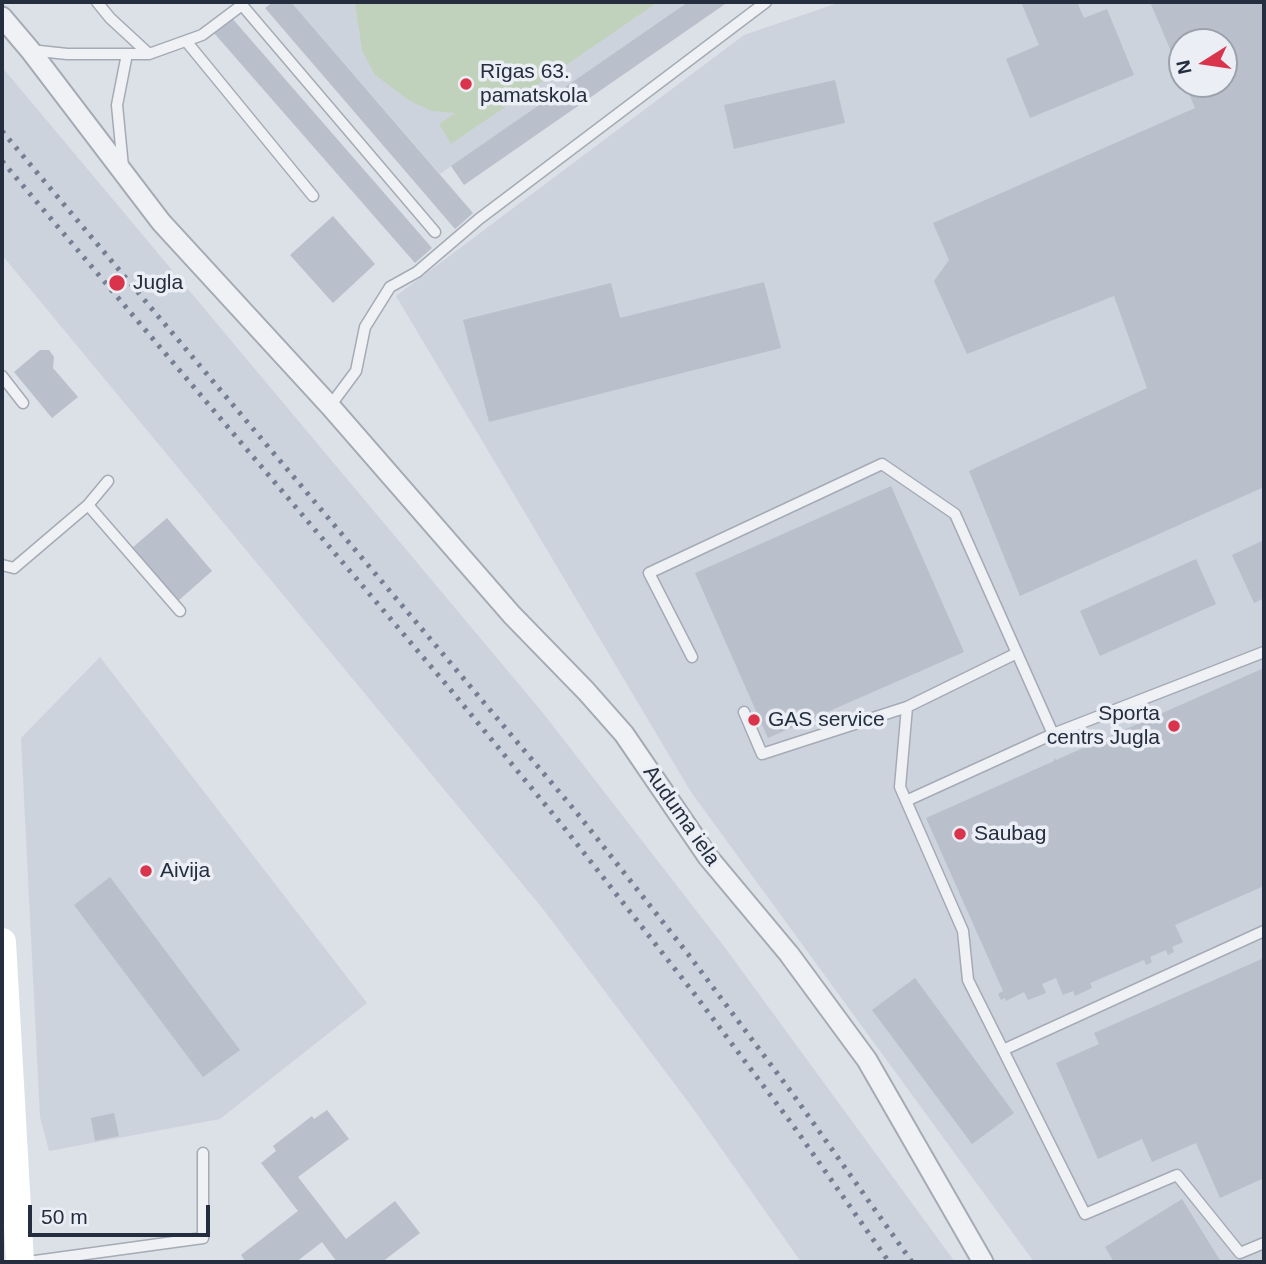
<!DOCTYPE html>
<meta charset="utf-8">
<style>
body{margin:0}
#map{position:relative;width:1266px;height:1264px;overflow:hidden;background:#dce0e7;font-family:Arial,sans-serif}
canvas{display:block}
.frame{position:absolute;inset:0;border:4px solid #242e3f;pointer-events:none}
.north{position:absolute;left:1168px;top:28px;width:70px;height:70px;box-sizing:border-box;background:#ebeff5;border:2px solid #9ba2ac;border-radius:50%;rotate:258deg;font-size:19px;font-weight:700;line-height:28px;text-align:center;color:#242e3f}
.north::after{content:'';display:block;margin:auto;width:24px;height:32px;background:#d9344b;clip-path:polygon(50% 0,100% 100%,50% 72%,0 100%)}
.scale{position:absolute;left:28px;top:1205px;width:182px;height:32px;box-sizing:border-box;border:4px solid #242e3f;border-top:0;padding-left:9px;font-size:21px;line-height:24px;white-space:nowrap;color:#242e3f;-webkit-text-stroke:5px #ebeff5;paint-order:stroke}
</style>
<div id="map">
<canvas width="1266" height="1264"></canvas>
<div class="frame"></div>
<div class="north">N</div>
<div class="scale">50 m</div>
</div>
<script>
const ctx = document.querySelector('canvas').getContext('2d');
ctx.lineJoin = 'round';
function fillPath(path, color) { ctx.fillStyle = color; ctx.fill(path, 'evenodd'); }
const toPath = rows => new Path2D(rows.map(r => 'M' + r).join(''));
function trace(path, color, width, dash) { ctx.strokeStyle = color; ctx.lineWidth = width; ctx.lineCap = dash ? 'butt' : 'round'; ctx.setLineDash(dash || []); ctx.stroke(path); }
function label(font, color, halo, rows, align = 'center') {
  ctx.font = font + ' Arial,sans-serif'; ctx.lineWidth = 7; ctx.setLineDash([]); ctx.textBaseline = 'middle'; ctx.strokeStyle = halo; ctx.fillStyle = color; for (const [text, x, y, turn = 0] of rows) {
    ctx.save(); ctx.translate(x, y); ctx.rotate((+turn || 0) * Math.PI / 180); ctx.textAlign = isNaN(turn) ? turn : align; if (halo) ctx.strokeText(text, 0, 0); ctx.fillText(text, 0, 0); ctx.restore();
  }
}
const built = toPath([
 [291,2,688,2,440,174],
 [841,2,1264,2,1264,1262,1034,1262,691,792,396,296,744,35],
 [1182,42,1224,42,1224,84,1182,84],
 [2,67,543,713,726,949,955,1262,801,1262,692,1107,543,909,2,255],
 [100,657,367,1003,220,1119,49,1151,40,1117,21,738]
]);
const green = toPath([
 [355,2,658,2,451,144,439,124,455,113,431,111,410,101,375,75,362,50]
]);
const building = toPath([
 [273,2,291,2,473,213,455,229,265,8],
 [688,2,728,2,464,185,451,166],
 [1021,2,1077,2,1084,18,1107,9,1134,75,1030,118,1006,59,1039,45],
 [1150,2,1264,2,1264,487,1020,596,969,471,1147,388,1114,296,967,354,934,281,949,260,933,223,1195,108,1185,84,1224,84,1224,42,1182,42,1182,77],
 [231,17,432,248,415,263,214,33],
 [835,80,845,123,734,149,724,105],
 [333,216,375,264,333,303,290,255],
 [764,282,781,348,489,422,463,320,611,283,620,318],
 [40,350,49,350,54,357,53,368,78,397,52,418,14,372],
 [891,486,964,652,768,738,695,573],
 [167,518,212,571,178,601,132,548],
 [1264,540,1264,598,1254,603,1232,555],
 [1196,559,1216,604,1100,656,1080,611],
 [1264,668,1264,886,1175,925,1183,942,1172,947,1174,952,1168,955,1166,950,1150,957,1152,962,1146,965,1144,960,1090,983,1092,988,1075,996,1073,991,1063,995,1056,978,1042,984,1046,993,1028,1000,1024,992,1006,1001,1005,998,1001,1000,998,994,1003,991,926,818,1054,761,1054,758,1056,760],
 [110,877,240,1050,203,1077,74,905],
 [1264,958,1264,1178,1220,1198,1196,1143,1152,1162,1142,1139,1098,1159,1056,1063,1099,1044,1094,1033],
 [915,978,1014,1113,972,1144,872,1010],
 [327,1110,349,1139,298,1177,346,1239,395,1201,420,1233,382,1262,337,1262,322,1242,296,1262,246,1262,241,1255,298,1211,261,1163,276,1151,273,1146,312,1116,314,1119],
 [114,1113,119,1136,95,1141,91,1118],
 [1182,1199,1221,1262,1114,1262,1105,1247]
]);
const lane = toPath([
 [97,2,110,18,149,54],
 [186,41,313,196],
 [30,50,67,54,149,54,202,35,242,5,435,232],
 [123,167,117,105,127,54],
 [2,376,23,403],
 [330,406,356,371,365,327,390,287,417,272,479,219,766,2],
 [88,505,108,481],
 [2,565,14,568,88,505,180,611],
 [1017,653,907,707,900,787,963,931,968,980,1085,1214,1177,1175,1240,1253,1264,1243],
 [692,657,649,573,882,464,955,514,1053,734,1264,652],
 [744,712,762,754,907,707],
 [906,801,1053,734],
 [1003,1050,1264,931],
 [28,1262,203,1238,203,1153]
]);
const street = toPath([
 [2,17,30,50,161,222,330,406,512,615,586,691,624,734,708,857,789,954,867,1060,983,1262]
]);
const secondary = toPath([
 [2,942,20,1262]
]);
const rail = toPath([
 [2,131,577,813,688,954,792,1093,912,1262],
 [2,161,445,683,562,825,693,992,792,1124,889,1262]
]);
const markers = [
 [466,84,7,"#d9344b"],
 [117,283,9,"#d9344b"],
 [754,720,7,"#d9344b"],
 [1174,726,7,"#d9344b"],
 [960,834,7,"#d9344b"],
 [146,871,7,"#d9344b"]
];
const poiNames = [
 ["Rīgas 63.",480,72],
 ["pamatskola",480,96],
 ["Jugla",133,283],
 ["Sporta",1160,714,"right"],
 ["centrs Jugla",1160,738,"right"],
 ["GAS service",768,720],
 ["Saubag",974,834],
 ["Aivija",160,871]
];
const streetNames = [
 ["Auduma iela",681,816,55]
];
fillPath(built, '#cdd3dd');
fillPath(green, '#c1d2bc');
fillPath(building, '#b9bfcb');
trace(lane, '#a5abb5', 13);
trace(street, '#a5abb5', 23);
trace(lane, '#eff1f5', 10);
trace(street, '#eff1f5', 19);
trace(secondary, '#fff', 28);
trace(rail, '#747f92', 5, [3.5, 7]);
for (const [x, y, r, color] of markers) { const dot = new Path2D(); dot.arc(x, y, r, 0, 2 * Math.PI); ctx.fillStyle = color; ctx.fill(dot); trace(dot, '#ebeff5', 2.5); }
label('21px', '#242e3f', '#ebeff5', poiNames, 'left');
label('21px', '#242e3f', '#ebeff5', streetNames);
</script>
